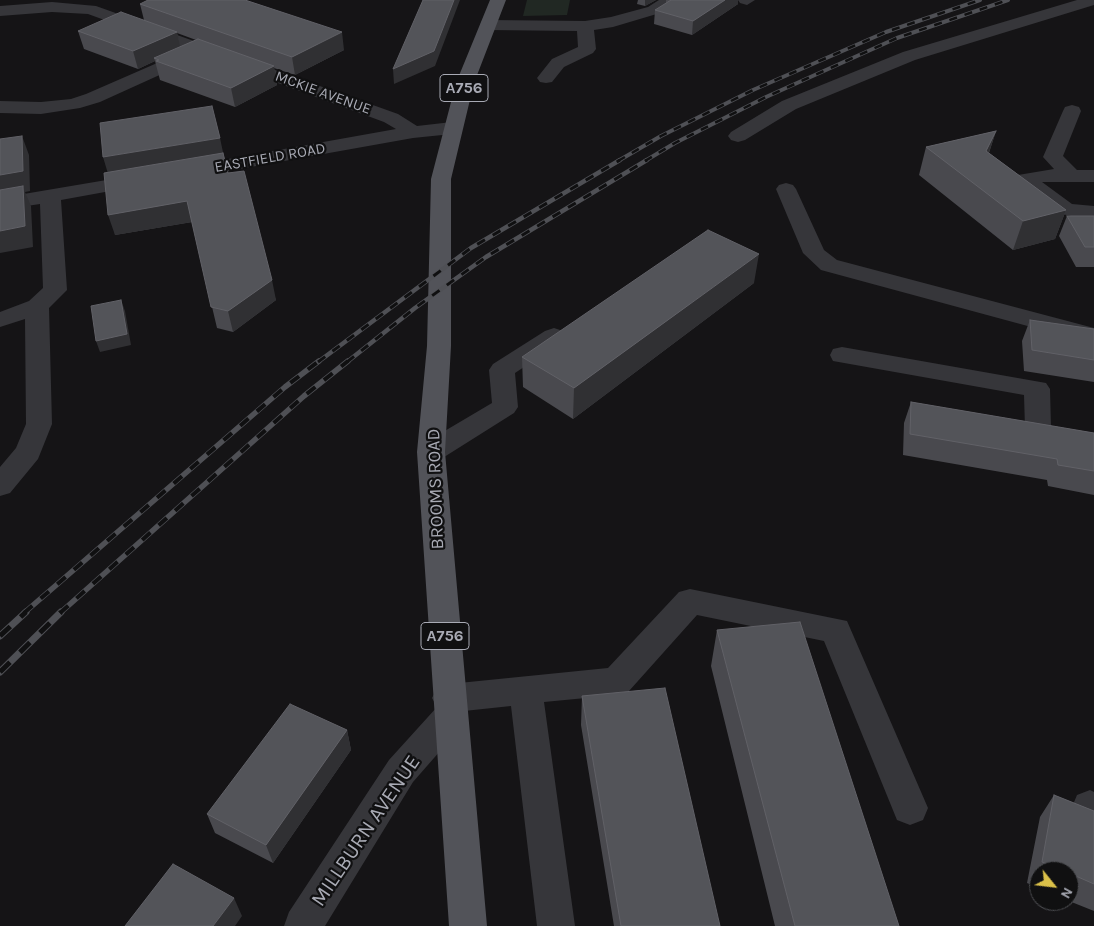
<!DOCTYPE html>
<style>
body{margin:0}
#map{position:relative;width:1094px;height:926px;overflow:hidden;background:#151416;font-family:Karla,sans-serif}
canvas{display:block}
.north{position:absolute;left:1029px;top:861px;width:50px;height:50px;box-sizing:border-box;background:#101011;border:1px solid #4d4e52;border-radius:50%;rotate:119deg;font-size:14px;font-weight:700;line-height:20px;text-align:center;color:#a8aab4}
.north::after{content:'';display:block;margin:auto;width:18px;height:22px;background:#dac049;clip-path:polygon(50% 0,100% 100%,50% 72%,0 100%)}
</style>
<div id="map">
<canvas width="1094" height="926"></canvas>
<div class="north">N</div>
</div>
<script>
const ctx = document.querySelector('canvas').getContext('2d');
ctx.lineJoin = 'round';
function fillPath(path, color) { ctx.fillStyle = color; ctx.fill(path, 'evenodd'); }
const toPath = rows => new Path2D(rows.map(r => 'M' + r).join(''));
function trace(path, color, width, dash) { ctx.strokeStyle = color; ctx.lineWidth = width; ctx.lineCap = dash ? 'butt' : 'round'; ctx.setLineDash(dash || []); ctx.stroke(path); }
function label(font, color, halo, rows, align = 'center') {
  ctx.font = font + ' Karla,sans-serif'; ctx.lineWidth = 4.5; ctx.setLineDash([]); ctx.textBaseline = 'middle'; ctx.strokeStyle = halo; ctx.fillStyle = color; for (const [text, x, y, turn = 0] of rows) {
    ctx.save(); ctx.translate(x, y); ctx.rotate((+turn || 0) * Math.PI / 180); ctx.textAlign = isNaN(turn) ? turn : align; if (halo) ctx.strokeText(text, 0, 0); ctx.fillText(text, 0, 0); ctx.restore();
  }
}
const green = toPath([
 [527,0,570,0,567,15,523,16]
]);
const minor = toPath([
 [659,0,678,0,660,13,613,27,594,30,596,49,593,53,564,67,552,82,546,83,540,82,537,78,552,59,578,47,577,31,488,30,482,29,480,25,482,21,488,20,585,21,611,17,648,7,659,0],
 [738,0,755,0,747,5,740,3,738,0],
 [1077,0,1094,0,1094,5,915,60,796,109,745,140,738,142,731,140,728,136,731,132,782,101,903,52,1077,0],
 [52,2,96,6,398,114,417,126,452,122,459,124,462,128,459,132,452,134,413,138,189,178,182,176,179,172,182,168,189,166,396,129,384,122,199,54,197,58,100,102,80,108,41,114,0,113,0,101,41,102,71,99,86,94,187,50,88,14,52,12,0,16,0,6,52,2],
 [1072,105,1079,107,1081,111,1063,156,1077,170,1094,170,1094,182,1042,182,1072,204,1094,206,1094,218,1079,218,1058,213,1015,179,1018,175,1054,169,1043,157,1063,111,1065,107,1072,105],
 [142,174,149,176,152,180,149,184,61,200,67,290,49,308,52,424,38,459,10,493,0,496,0,467,16,448,26,424,25,319,0,327,0,312,29,301,43,288,40,204,0,210,0,198,142,174],
 [786,183,793,185,796,189,824,250,837,260,1094,328,1094,344,821,270,803,253,776,189,779,185,786,183],
 [554,328,563,331,566,336,563,341,515,373,518,407,514,413,441,459,431,462,421,459,417,452,421,445,492,403,489,370,493,364,545,331,554,328],
 [842,347,1046,383,1050,389,1051,428,1047,434,1038,437,1029,434,1025,428,1024,395,833,361,830,355,833,349,842,347],
 [690,589,847,621,928,808,923,820,910,825,897,820,824,641,697,615,629,691,617,695,544,702,575,926,537,926,511,706,464,711,467,716,462,726,413,782,325,926,284,926,289,912,389,760,437,707,432,698,437,688,449,684,608,668,679,592,690,589],
 [1090,790,1094,792,1094,826,1077,819,1072,807,1077,795,1090,790]
]);
const major = toPath([
 [490,0,506,0,474,83,451,179,451,346,445,452,487,926,449,926,417,452,427,346,431,179,456,83,490,0]
]);
const railFar3 = toPath([
 [618,161,661,136,753,90,886,32,980,0],
 [645,161,675,143,766,97,897,38,1008,0]
]);
const railFar2 = toPath([
 [318,362,471,248,620,160],
 [347,362,415,308,486,257,647,160]
]);
const railFar1 = toPath([
 [24,613,285,387,319,361],
 [60,613,304,396,348,361]
]);
const rail = toPath([
 [0,636,26,612],
 [0,672,61,612]
]);
const wall = toPath([
 [638,0,656,0,645,6,637,4],
 [666,0,738,0,738,4,692,35,654,24,655,10,666,4],
 [140,4,344,50,295,75,274,68,277,85,235,107,160,80,155,61,138,69,84,49,78,31,144,20],
 [177,33,196,40,180,47],
 [996,131,989,153,1066,210,1055,239,1013,250,919,175,926,147],
 [223,153,228,173,276,300,233,332,217,328,192,222,115,235,108,173],
 [1067,216,1094,216,1094,267,1076,267,1059,236],
 [754,283,573,419,523,387,522,357],
 [1030,320,1094,329,1094,382,1024,371,1022,341],
 [911,402,1094,433,1094,495,1048,486,1047,480,903,455,904,423],
 [717,630,899,926,775,926,711,666],
 [582,696,720,926,614,926,581,725],
 [347,730,351,750,273,863,215,833,207,814],
 [1054,795,1094,811,1094,911,1069,901,1069,871,1039,871,1039,888,1027,883,1040,817]
]);
const shadedWall = toPath([
 [454,0,460,0,435,66,394,84,393,69],
 [645,0,656,0,645,6],
 [725,0,738,0,738,4,692,35,693,21],
 [177,32,181,50,154,58,155,61,138,69,133,51],
 [342,32,344,50,295,75,292,57],
 [274,66,277,85,235,107,231,88],
 [996,131,987,158,986,151],
 [22,136,29,155,30,191,25,192,31,206,33,247,0,253,0,175],
 [220,138,224,157,109,177,103,157],
 [187,201,192,222,115,235,108,215],
 [1066,210,1055,239,1013,250,1023,221],
 [759,254,754,283,573,419,574,388],
 [272,280,276,300,233,332,228,311],
 [121,300,125,311,131,345,100,352,96,341],
 [347,730,351,750,273,863,266,845],
 [234,898,242,916,235,926,213,926]
]);
const building = toPath([
 [148,0,245,0,342,32,292,57,140,4,148,0],
 [423,0,454,0,434,51,393,69,423,0],
 [671,0,725,0,693,21,655,10,671,0],
 [121,12,177,32,133,51,78,31,121,12],
 [198,39,274,66,231,88,156,61,159,60,154,58,198,39],
 [212,106,220,138,103,157,100,123,212,106],
 [996,131,986,151,1066,210,1023,221,926,147,996,131],
 [22,136,23,171,0,175,0,139,22,136],
 [223,153,228,173,244,171,272,280,228,311,211,307,187,201,108,215,104,173,223,153],
 [23,186,25,226,0,231,0,190,23,186],
 [1067,216,1094,216,1094,247,1085,247,1067,216],
 [708,230,759,254,574,388,522,357,708,230],
 [121,300,127,334,96,341,91,306,121,300],
 [1030,320,1094,329,1094,360,1032,350,1030,320],
 [911,402,1094,433,1094,471,1058,465,1057,459,910,434,911,402],
 [800,622,899,926,795,926,717,630,800,622],
 [665,688,720,926,621,926,582,696,665,688],
 [290,704,347,730,266,845,207,814,290,704],
 [1054,795,1094,811,1094,884,1069,873,1069,871,1063,871,1042,862,1054,795],
 [173,864,234,898,213,926,125,926,173,864]
]);
const farStreetnames = [
 ["MCKIE AVENUE",323,93,20],
 ["EASTFIELD ROAD",270,158,-10]
];
const shields = [
 [464,88,48],
 [445,636,48]
];
const shieldNames = [
 ["A756",464,88],
 ["A756",445,636]
];
const streetNames = [
 ["BROOMS ROAD",436,489,-92]
];
const nearStreetnames = [
 ["MILLBURN AVENUE",366,831,-56]
];
fillPath(green, '#212823');
fillPath(minor, '#36363a');
fillPath(major, '#525359');
trace(railFar3, '#4f5055', 4);
trace(railFar2, '#4f5055', 4.5);
trace(railFar1, '#4f5055', 5.5);
trace(rail, '#4f5055', 7);
trace(railFar3, '#101011', 2.5, [8]);
trace(railFar2, '#101011', 3, [9]);
trace(railFar1, '#101011', 4, [11]);
trace(rail, '#101011', 5, [14]);
fillPath(wall, '#49494e');
fillPath(shadedWall, '#303033');
fillPath(building, '#535459');
trace(building, '#616167', 1);
label('15px', '#a8aab4', '#101011', farStreetnames);
for (const [x, y, w] of shields) { const box = new Path2D(); box.roundRect(x - w / 2, y - 13.5, w, 27, 4); ctx.fillStyle = '#101011'; ctx.fill(box); trace(box, '#a8aab4', 1); }
label('bold 16px', '#a8aab4', null, shieldNames);
label('18px', '#a8aab4', '#101011', streetNames);
label('21px', '#a8aab4', '#101011', nearStreetnames);
</script>
